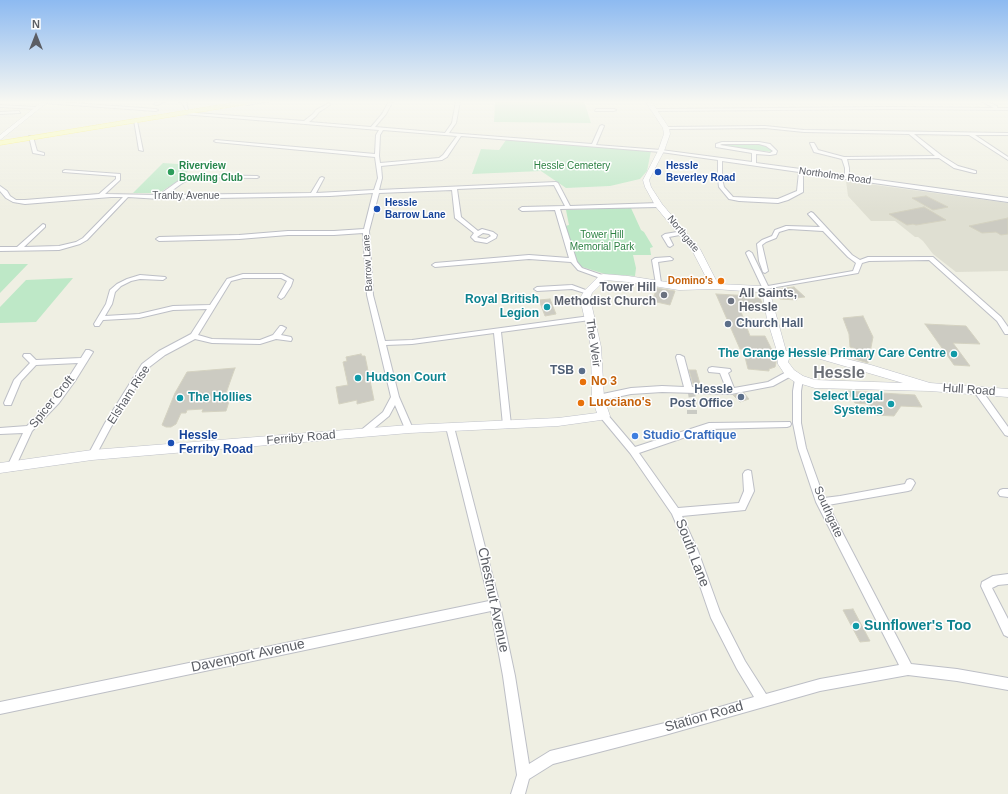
<!DOCTYPE html>
<style>
body{margin:0}
#map{position:relative;width:1008px;height:794px;overflow:hidden;background:#efefe3;font-family:Arial,sans-serif}
canvas{display:block}
.north{position:absolute;left:16px;top:16px;width:40px;height:40px;-webkit-text-stroke:3px #fff;paint-order:stroke;rotate:0deg;font-size:11px;font-weight:700;line-height:16px;text-align:center;color:#5b5e65}
.north::after{content:'';display:block;margin:auto;width:14px;height:18px;background:#5b5e65;clip-path:polygon(50% 0,100% 100%,50% 72%,0 100%)}
</style>
<div id="map">
<canvas width="1008" height="794"></canvas>
<div class="north">N</div>
</div>
<script>
const ctx = document.querySelector('canvas').getContext('2d');
ctx.lineJoin = 'round';
function fillPath(path, color) { ctx.fillStyle = color; ctx.fill(path, 'evenodd'); }
const toPath = rows => new Path2D(rows.map(r => 'M' + r).join(''));
function trace(path, color, width, dash) { ctx.strokeStyle = color; ctx.lineWidth = width; ctx.lineCap = dash ? 'butt' : 'round'; ctx.setLineDash(dash || []); ctx.stroke(path); }
function label(font, color, halo, rows, align = 'center') {
  ctx.font = font + ' Arial,sans-serif'; ctx.lineWidth = 3; ctx.setLineDash([]); ctx.textBaseline = 'middle'; ctx.strokeStyle = halo; ctx.fillStyle = color; for (const [text, x, y, turn = 0] of rows) {
    ctx.save(); ctx.translate(x, y); ctx.rotate((+turn || 0) * Math.PI / 180); ctx.textAlign = isNaN(turn) ? turn : align; if (halo) ctx.strokeText(text, 0, 0); ctx.fillText(text, 0, 0); ctx.restore();
  }
}
const education = toPath([
 [846,181,1008,203,1008,271,956,272,933,254,923,241,918,237,915,237,895,221,871,221,848,196]
]);
const green = toPath([
 [495,101,584,101,591,123,494,122],
 [506,140,546,143,651,151,647,171,640,179,610,186,566,188,541,171,472,174,481,149,499,150],
 [761,144,767,146,773,152,726,147,723,145],
 [163,163,193,165,181,179,159,193,133,193],
 [631,208,641,230,644,232,653,247,650,248,651,255,633,255,636,268,635,276,605,274,579,266,572,252,565,226,569,225,566,210],
 [0,264,28,264,0,293],
 [73,278,36,322,0,323,0,307,26,280]
]);
const building = toPath([
 [926,196,948,207,933,210,912,198,926,196],
 [924,207,946,220,916,225,913,224,907,225,889,214,924,207],
 [1008,218,1008,234,1001,235,996,232,982,233,969,226,1008,218],
 [794,287,805,297,796,298,797,300,780,299,777,289,794,287],
 [657,288,675,291,670,305,652,301,657,288],
 [716,294,753,296,754,298,760,298,764,308,740,309,750,336,765,336,776,358,776,363,775,367,769,369,769,371,748,369,743,349,740,349,716,294],
 [550,299,556,314,545,316,539,300,550,299],
 [863,316,873,337,868,363,852,358,854,348,850,347,849,334,843,318,863,316],
 [925,324,966,326,980,344,953,343,970,366,954,365,925,324],
 [361,354,362,356,365,356,374,400,357,404,357,400,339,404,336,387,348,385,343,362,347,361,346,357,361,354],
 [235,368,225,396,231,395,226,411,202,412,203,409,187,410,186,413,181,413,176,424,171,427,166,427,162,425,175,393,187,372,235,368],
 [689,370,696,370,700,384,693,384,689,370],
 [847,391,915,395,922,407,901,406,894,416,875,415,868,404,855,403,847,391],
 [744,393,749,399,740,402,733,395,744,393],
 [853,609,870,641,860,642,843,610,853,609]
]);
const streetTunnelFar1 = toPath([
 [691,390,693,402,692,411]
]);
const streetTunnel = toPath([
 [692,414,692,410]
]);
const street = toPath([
 [45,101,156,109,158,110,156,111,44,103,45,101],
 [161,101,166,101,157,105,154,104,161,101],
 [178,101,186,102,188,110,186,110,183,104,178,101],
 [243,101,248,103,270,101,247,105,243,103,243,101],
 [389,101,393,101,386,114,375,127,445,133,452,123,456,101,460,101,456,123,449,133,592,144,600,126,602,125,604,126,596,145,661,150,752,162,752,153,716,147,716,144,722,142,759,142,770,144,777,151,776,154,770,155,756,154,756,163,845,175,845,168,842,159,814,152,810,143,814,143,818,150,844,157,935,156,909,134,804,132,765,128,666,129,664,128,666,127,765,126,804,130,1008,133,1008,135,975,135,1008,157,1008,160,969,135,914,134,942,156,958,166,976,171,976,173,974,173,954,168,939,158,847,159,849,168,849,176,1008,198,1008,202,803,173,803,192,788,200,778,203,739,201,729,199,719,187,718,179,718,160,661,152,461,136,447,157,442,160,381,166,382,178,379,190,556,182,558,183,570,206,659,203,662,205,659,207,560,209,577,262,582,268,605,276,605,278,603,279,578,270,571,262,529,259,435,267,432,265,435,263,529,255,569,258,555,210,522,211,519,209,522,207,565,206,554,185,457,189,461,217,478,231,482,229,493,232,497,235,496,238,487,243,475,241,471,237,474,233,455,218,452,190,379,193,369,231,373,295,385,341,412,340,590,316,593,318,590,320,501,332,511,425,510,427,507,428,504,427,503,425,494,333,412,344,386,345,399,397,413,429,412,431,409,432,406,431,395,405,389,416,366,435,363,436,360,435,359,433,360,431,383,412,391,397,367,295,363,233,334,235,288,235,239,239,159,241,156,239,159,237,239,235,288,231,334,231,364,229,373,193,330,196,160,199,128,197,87,240,80,244,59,250,0,251,0,247,17,247,43,224,45,225,45,227,24,247,59,246,76,242,83,238,123,197,111,197,25,204,13,202,6,198,0,191,0,186,7,191,10,196,16,200,25,200,99,194,116,179,116,176,63,172,63,171,65,170,120,174,120,180,105,194,159,195,177,182,192,175,257,176,259,177,257,178,193,177,181,184,166,195,311,193,320,178,322,177,324,178,316,193,374,190,378,178,375,157,216,142,214,141,216,140,375,154,376,135,379,130,182,114,180,113,182,112,304,121,313,114,316,110,329,103,330,105,319,112,316,116,309,122,371,127,382,114,389,101],
 [383,130,457,136,443,155,439,158,380,163,379,156,380,135,383,130],
 [722,144,759,144,766,146,773,151,770,153,720,145,722,144],
 [722,161,799,172,797,191,778,199,733,197,724,187,722,179,722,161],
 [483,233,489,234,491,236,486,239,479,238,477,237,483,233],
 [981,101,986,101,997,106,997,108,1008,108,1008,110,892,109,654,111,652,110,654,109,892,107,994,108,981,101],
 [0,105,37,107,39,108,37,109,0,107,0,105],
 [596,109,614,109,616,110,614,111,595,111,596,109],
 [19,111,20,113,0,114,0,112,19,111],
 [134,120,137,121,143,151,139,150,134,120],
 [29,136,33,137,37,151,44,153,44,155,33,153,29,136],
 [811,212,813,213,852,255,860,260,868,257,933,257,1001,317,1008,327,1008,334,1005,334,997,321,929,260,869,261,862,263,858,273,759,290,759,288,762,287,746,253,747,252,749,251,752,253,768,286,853,271,856,263,848,257,823,231,789,229,779,232,776,238,766,242,762,245,768,271,765,273,763,272,759,261,757,244,762,240,772,236,775,230,786,226,820,227,808,214,811,212],
 [683,231,686,233,685,234,669,237,673,245,670,247,668,246,662,236,665,234,683,231],
 [670,257,673,259,672,260,658,262,661,283,660,284,656,284,652,260,655,258,670,257],
 [243,274,282,274,293,280,291,286,284,297,281,299,278,297,287,281,281,278,243,278,231,281,198,335,212,339,260,340,273,335,280,326,282,326,286,328,281,335,291,337,292,339,291,341,276,339,260,344,212,343,195,339,165,355,148,368,111,427,95,457,92,458,89,457,88,455,105,423,142,364,159,351,191,334,207,309,173,310,139,318,103,320,99,326,95,326,94,324,106,304,110,290,117,284,127,279,140,275,165,277,166,278,163,280,140,279,131,281,121,286,115,292,112,304,105,316,139,314,173,306,210,305,227,279,243,274],
 [572,285,591,292,588,294,572,289,537,291,534,289,537,287,572,285],
 [86,350,89,350,93,352,75,381,59,403,32,431,14,470,11,471,8,470,7,467,23,433,0,434,0,428,27,426,53,399,69,377,78,363,36,365,21,381,11,405,5,405,4,403,14,380,30,363,23,356,24,354,30,354,36,360,81,358,86,350],
 [677,355,680,355,684,357,692,387,726,388,720,373,709,372,708,370,709,368,712,367,730,369,731,371,728,373,734,388,768,382,790,370,794,373,793,375,773,386,731,394,662,392,631,394,598,401,594,398,598,395,631,388,662,386,684,387,676,357,677,355],
 [799,376,803,379,801,391,801,423,806,448,824,498,840,496,905,484,907,480,910,479,913,480,915,483,911,490,908,491,828,505,911,664,957,669,1008,678,1008,690,957,681,908,675,820,691,665,735,553,764,529,779,525,794,511,794,517,775,503,676,491,611,0,714,0,702,489,601,446,427,447,425,450,424,453,425,454,427,500,605,515,676,529,764,550,751,665,723,754,697,737,669,711,618,688,551,672,514,630,453,601,418,600,416,601,414,604,413,607,414,635,447,709,423,790,422,791,424,790,426,787,427,709,429,639,453,678,508,739,503,744,491,743,474,745,471,748,470,751,471,754,491,745,510,682,516,698,551,720,612,745,661,766,694,820,679,899,665,816,502,798,448,793,423,793,391,795,379,799,376],
 [978,388,981,389,1008,427,1008,436,1005,435,975,393,974,391,978,388],
 [1003,489,1008,489,1008,497,1000,496,998,493,1000,490,1003,489],
 [1008,574,1008,584,998,585,992,588,1008,619,1008,637,1004,635,981,586,982,582,993,576,1008,574]
]);
const secondary = toPath([
 [43,101,49,101,0,140,0,135,43,101],
 [645,101,651,101,669,128,670,134,664,151,649,180,651,187,662,204,700,249,718,284,761,286,764,287,770,293,786,351,794,349,810,350,871,365,930,383,1008,389,1008,397,930,391,815,388,795,382,786,376,778,364,776,348,767,319,763,296,758,292,715,289,679,290,628,282,605,280,592,293,590,298,601,347,604,398,610,416,608,419,558,426,409,433,92,460,0,473,0,463,92,450,409,425,558,418,597,413,592,398,591,347,580,298,585,290,600,275,603,274,628,276,679,284,709,283,693,252,656,207,645,187,643,180,658,151,664,134,663,128,645,101],
 [794,355,810,356,903,383,815,380,803,376,794,370,788,362,790,356,794,355]
]);
const primary = toPath([
 [244,101,257,101,254,103,0,145,0,141,244,101]
]);
const markers = [
 [171,172,4,"#2e9e5b"],
 [658,172,4,"#1a4fb4"],
 [377,209,4,"#1a4fb4"],
 [721,281,4,"#e8710a"],
 [664,295,4,"#6b7280"],
 [731,301,4,"#6b7280"],
 [547,307,4,"#0f9aa8"],
 [728,324,4,"#5c6f8a"],
 [954,354,4,"#0f9aa8"],
 [582,371,4,"#5c6f8a"],
 [358,378,4,"#0f9aa8"],
 [583,382,4,"#e8710a"],
 [741,397,4,"#5c6f8a"],
 [180,398,4,"#0f9aa8"],
 [581,403,4,"#e8710a"],
 [891,404,4,"#0f9aa8"],
 [635,436,4,"#3f7fe0"],
 [171,443,4,"#1a4fb4"],
 [856,626,4,"#0f9aa8"]
];
const farLeisurenames = [
 ["Riverview",179,166],
 ["Bowling Club",179,178]
];
const farParknames = [
 ["Hessle Cemetery",572,166],
 ["Tower Hill",602,235],
 ["Memorial Park",602,247]
];
const farTransitnames = [
 ["Hessle",666,166],
 ["Beverley Road",666,178],
 ["Hessle",385,203],
 ["Barrow Lane",385,215]
];
const farStreetnames = [
 ["Northolme Road",835,176,8],
 ["Tranby Avenue",186,196],
 ["Northgate",683,234,51],
 ["Barrow Lane",368,263,-93]
];
const farFoodnames = [
 ["Domino's",713,281]
];
const worshipNames = [
 ["Tower Hill",656,288],
 ["Methodist Church",656,302],
 ["All Saints,",739,294,"left"],
 ["Hessle",739,308,"left"]
];
const cultureNames = [
 ["Royal British",539,300],
 ["Legion",539,314],
 ["The Grange Hessle Primary Care Centre",946,354],
 ["Hudson Court",366,378,"left"],
 ["Select Legal",883,397],
 ["Systems",883,411],
 ["The Hollies",188,398,"left"]
];
const serviceNames = [
 ["Church Hall",736,324,"left"],
 ["TSB",574,371],
 ["Hessle",733,390],
 ["Post Office",733,404]
];
const streetNames = [
 ["The Weir",593,343,82],
 ["Hull Road",969,390,4],
 ["Elsham Rise",129,395,-57],
 ["Spicer Croft",52,402,-51],
 ["Ferriby Road",301,438,-5],
 ["Southgate",828,512,66]
];
const foodNames = [
 ["No 3",591,382],
 ["Lucciano's",589,403]
];
const transitNames = [
 ["Hessle",179,436],
 ["Ferriby Road",179,450]
];
const shopNames = [
 ["Studio Craftique",643,436]
];
const nearStreetnames = [
 ["South Lane",692,553,69],
 ["Chestnut Avenue",493,600,78],
 ["Davenport Avenue",248,656,-12],
 ["Station Road",704,717,-16]
];
const nearCulturenames = [
 ["Sunflower's Too",864,626]
];
const districtNames = [
 ["Hessle",839,374]
];
fillPath(education, '#dfdfd2');
fillPath(green, '#bee8c7');
fillPath(building, '#cccbc2');
trace(building, '#d4d2c1', 1);
trace(streetTunnelFar1, '#cacbc4', 7, [7, 3.5]);
trace(streetTunnel, '#cacbc4', 10, [10, 4.5]);
trace(street, '#bdbfc6', 2);
trace(secondary, '#bec0c8', 1);
trace(primary, '#faef52', 1);
fillPath(street, '#fff');
fillPath(secondary, '#fff');
fillPath(primary, '#fbffa9');
const sky = ctx.createLinearGradient(0, 0, 0, 212);
sky.addColorStop(0, '#8dbaf1');
sky.addColorStop(0.48, '#f8f8f2');
sky.addColorStop(1, '#f8f8f200');
ctx.fillStyle = sky;
ctx.fillRect(0, 0, 1008, 212);
for (const [x, y, r, color] of markers) { const dot = new Path2D(); dot.arc(x, y, r, 0, 2 * Math.PI); ctx.fillStyle = color; ctx.fill(dot); trace(dot, '#fff', 1.5); }
label('bold 10px', '#27864d', '#fff', farLeisurenames, 'left');
label('10px', '#2e8244', '#fff', farParknames);
label('bold 10px', '#164399', '#fff', farTransitnames, 'left');
label('10px', '#5b5e65', '#fff', farStreetnames);
label('bold 10px', '#c56008', '#fff', farFoodnames, 'right');
label('bold 12px', '#5b616d', '#fff', worshipNames, 'right');
label('bold 12px', '#0d838f', '#fff', cultureNames, 'right');
label('bold 12px', '#4e5e75', '#fff', serviceNames, 'right');
label('12px', '#5b5e65', '#fff', streetNames);
label('bold 12px', '#c56008', '#fff', foodNames, 'left');
label('bold 12px', '#164399', '#fff', transitNames, 'left');
label('bold 12px', '#366cbe', '#fff', shopNames, 'left');
label('14px', '#5b5e65', '#fff', nearStreetnames);
label('bold 14px', '#0d838f', '#fff', nearCulturenames, 'left');
label('bold 16px', '#6c7077', '#fff', districtNames);
</script>
